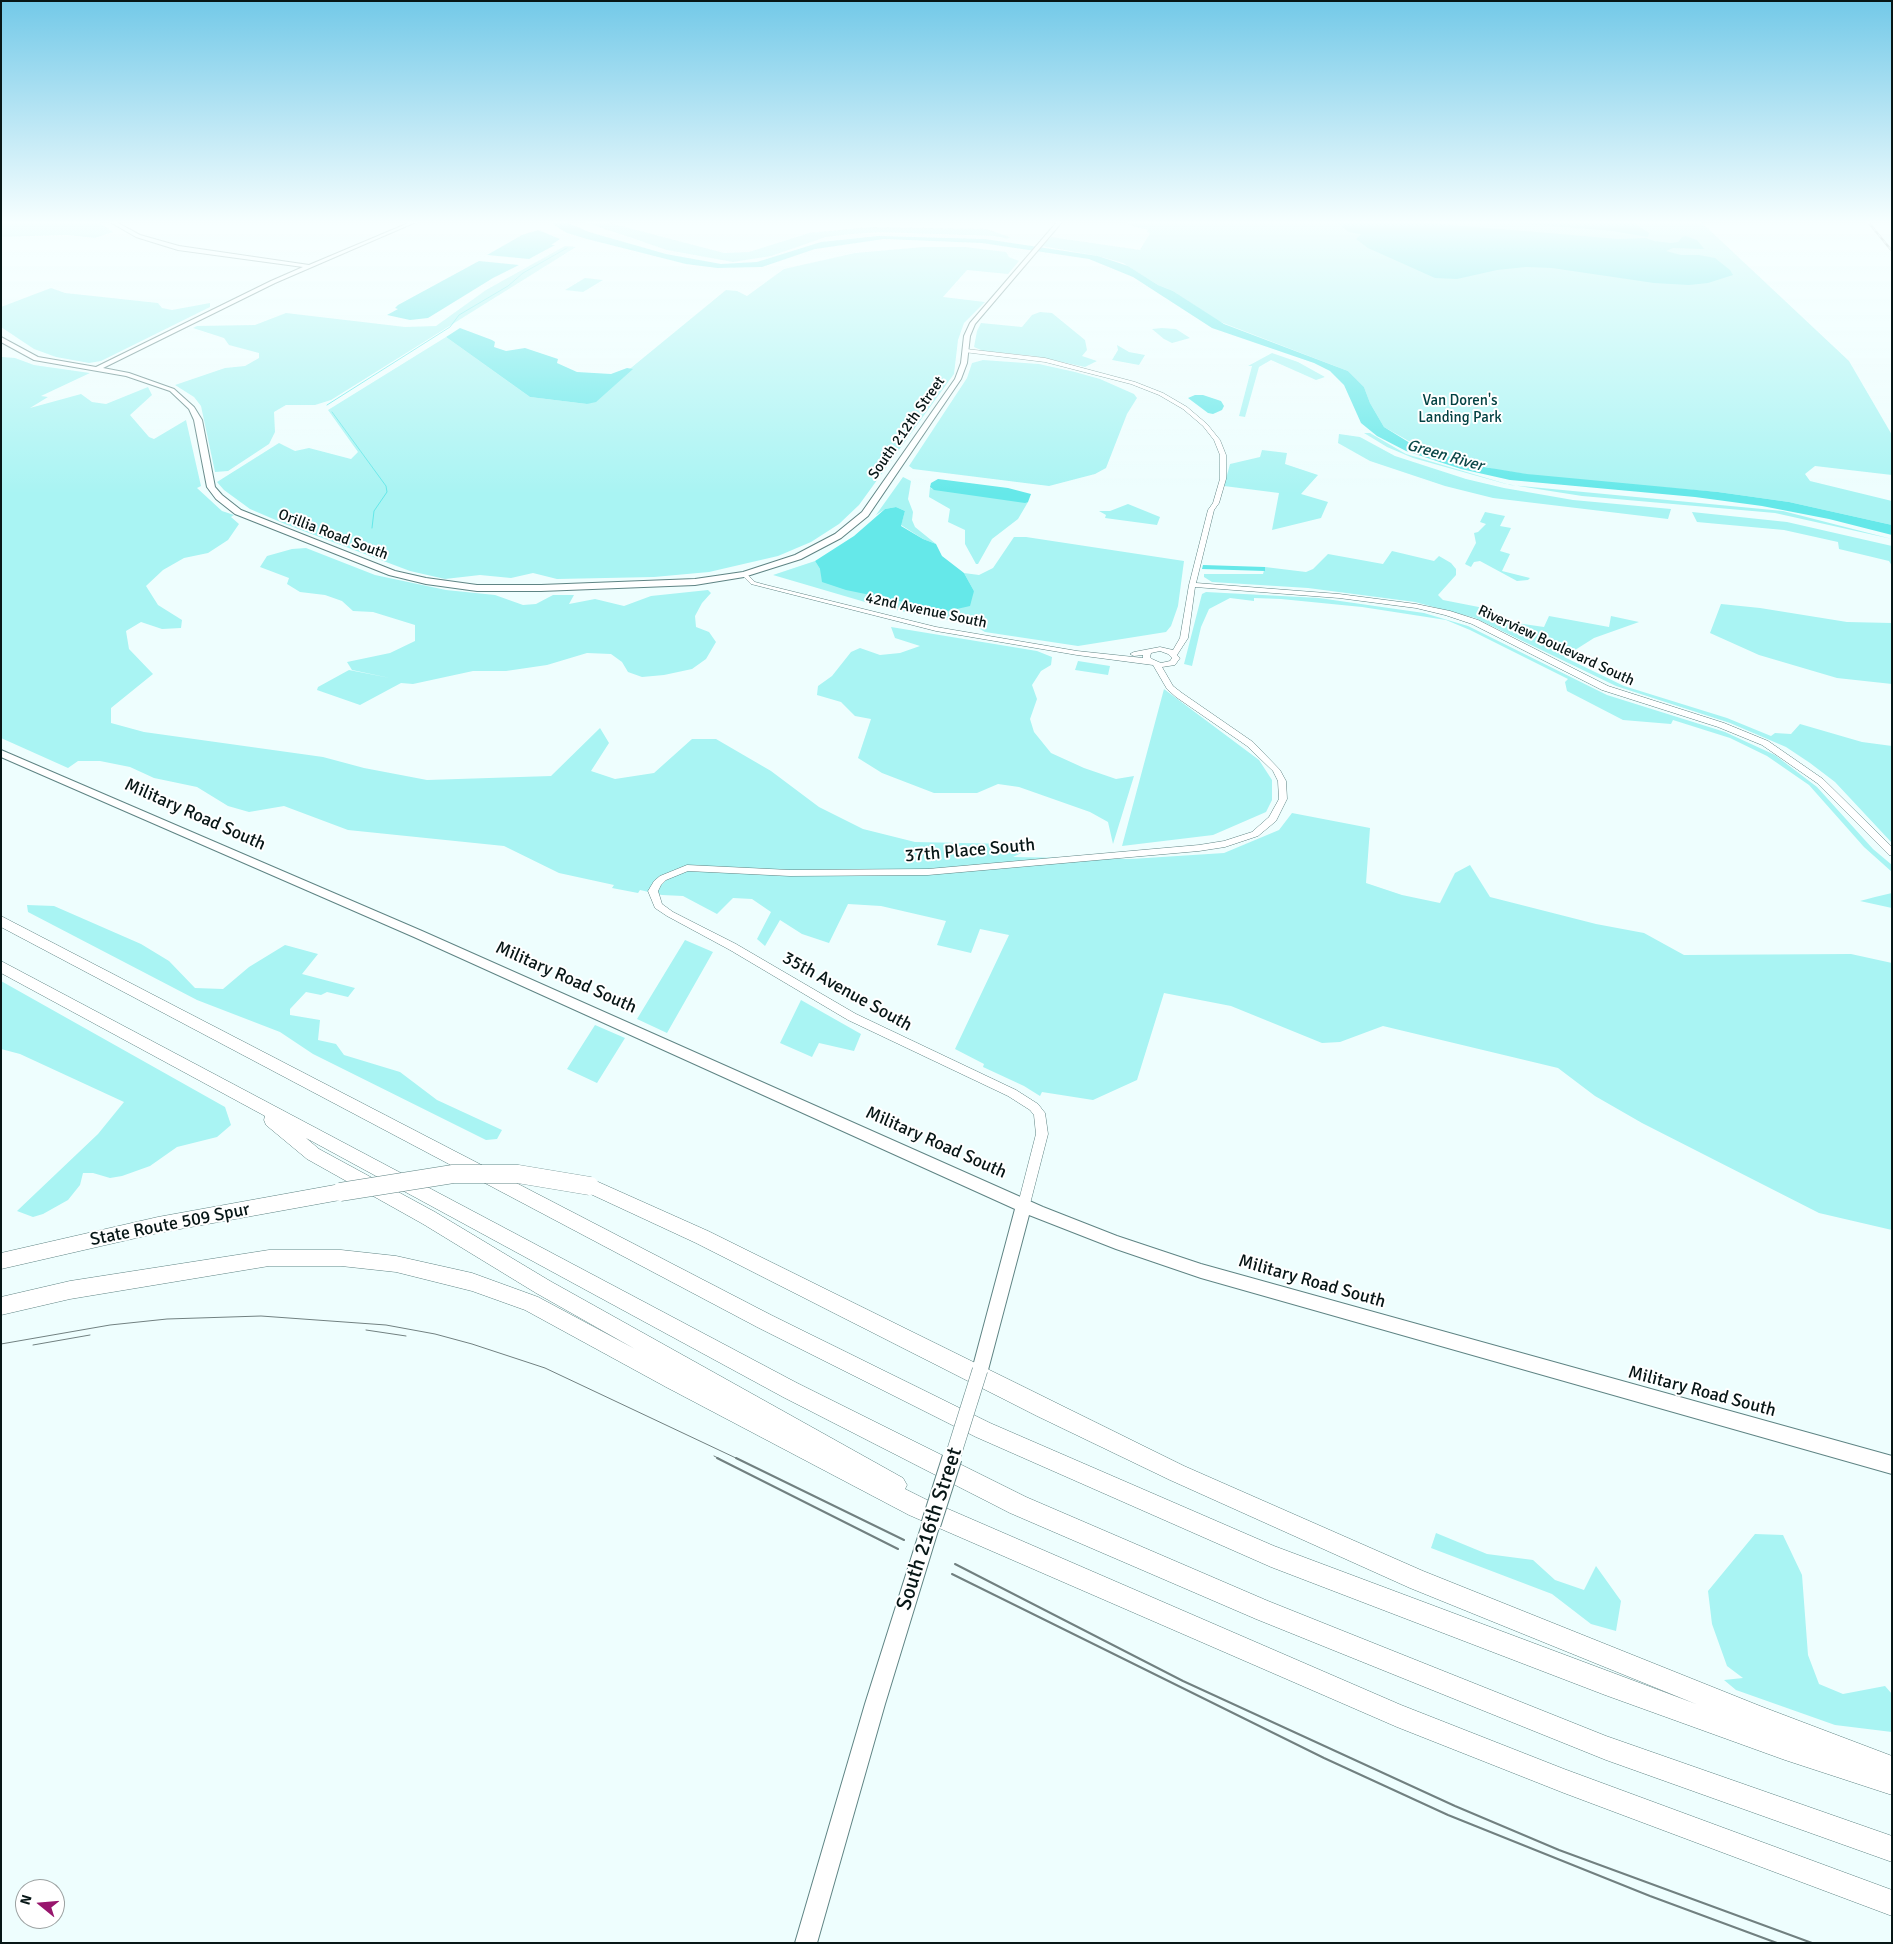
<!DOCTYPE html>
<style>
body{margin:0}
#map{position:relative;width:1893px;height:1944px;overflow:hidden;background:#eefefe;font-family:Signika,sans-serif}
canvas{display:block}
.frame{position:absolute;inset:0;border:2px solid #071616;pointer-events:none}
.north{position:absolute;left:15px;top:1879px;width:50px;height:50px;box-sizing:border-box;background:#fff;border:1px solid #9ca2a2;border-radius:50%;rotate:287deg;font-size:14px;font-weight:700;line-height:20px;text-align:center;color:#071616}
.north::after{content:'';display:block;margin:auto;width:18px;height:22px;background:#98166d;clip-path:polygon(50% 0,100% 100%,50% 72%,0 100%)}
</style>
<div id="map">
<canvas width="1893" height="1944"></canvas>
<div class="frame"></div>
<div class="north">N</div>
</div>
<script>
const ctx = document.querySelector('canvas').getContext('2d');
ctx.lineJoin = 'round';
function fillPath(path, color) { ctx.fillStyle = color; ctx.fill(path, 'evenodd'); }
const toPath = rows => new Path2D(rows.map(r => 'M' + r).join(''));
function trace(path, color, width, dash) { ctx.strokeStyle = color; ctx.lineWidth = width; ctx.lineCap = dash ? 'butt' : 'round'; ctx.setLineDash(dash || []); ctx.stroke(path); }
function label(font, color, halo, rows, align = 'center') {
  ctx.font = font + ' Signika,sans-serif'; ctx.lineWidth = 4; ctx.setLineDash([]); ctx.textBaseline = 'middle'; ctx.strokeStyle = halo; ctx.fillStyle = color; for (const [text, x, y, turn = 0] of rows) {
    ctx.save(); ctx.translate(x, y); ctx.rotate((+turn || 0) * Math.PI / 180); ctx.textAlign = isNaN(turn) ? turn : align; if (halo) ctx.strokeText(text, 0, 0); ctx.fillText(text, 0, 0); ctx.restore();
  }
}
const green = toPath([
 [1,222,98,222,113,232,95,238,67,235,1,237],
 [585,222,606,222,724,253,749,252,809,233,871,227,986,229,1010,237,1008,239,994,236,880,232,852,234,826,237,771,256,733,262,667,250],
 [1129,222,1701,222,1849,361,1892,435,1892,475,1815,466,1805,474,1810,481,1892,501,1892,525,1789,502,1718,492,1559,479,1498,470,1456,460,1421,448,1384,427,1370,403,1364,387,1348,371,1218,321,1173,291,1158,285,1123,263,1098,256,1042,246,1051,237,1140,250,1150,233,1147,232,1148,230,1127,224],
 [565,246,576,247,331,400,315,405,286,405,274,412,275,432,269,444,228,471,215,472,201,406,194,397,175,385,225,368,245,366,259,358,259,353,229,345,224,338,193,328,197,326,255,325,286,313,405,327,436,326,486,290],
 [924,247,965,247,1006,252,1009,257,1019,261,1008,274,967,270,943,297,985,302,964,323,958,340,954,374,859,505,839,524,811,542,778,556,709,572,654,577,557,579,533,573,511,578,480,575,445,579,410,571,285,524,250,509,224,490,217,482,279,443,295,451,309,448,351,459,358,452,328,410,446,337,530,397,587,404,726,290,737,291,747,296,784,269,855,253],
 [585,278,603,280,583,292,565,290],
 [51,288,65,293,158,303,162,308,172,310,210,303,210,307,101,361,89,363,56,357,34,349,1,327,1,307],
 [1040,312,1052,313,1085,340,1087,350,1082,356,1097,361,1085,367,1034,356,983,351,974,347,977,331,981,323,1022,327,1032,315],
 [1162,328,1176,329,1190,338,1172,343,1164,339,1152,329],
 [1117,345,1129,352,1145,355,1139,365,1112,360,1118,350],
 [1272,353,1298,362,1325,377,1316,380,1271,360,1259,367,1245,417,1239,416,1252,366,1248,366],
 [2,357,15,358,34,365,90,373,41,396,48,397,30,408,81,394,92,402,106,404,148,387,152,395,130,415,149,437,154,439,186,420,201,486,197,488,222,511,234,515,231,517,239,524,228,540,208,553,184,558,163,570,146,586,158,605,182,620,181,628,162,629,141,622,126,631,129,649,153,674,111,708,111,723,144,732,323,757,364,768,427,780,551,776,600,728,609,743,591,771,615,779,654,773,692,739,716,739,771,771,819,807,863,829,915,842,1011,844,1030,849,1013,857,1131,859,1224,853,1279,830,1292,813,1370,828,1366,883,1402,895,1440,903,1455,873,1470,865,1490,897,1596,924,1644,933,1684,955,1851,954,1892,963,1892,1230,1819,1213,1642,1123,1595,1096,1558,1068,1383,1026,1340,1042,1322,1043,1231,1006,1164,993,1137,1080,1093,1100,1042,1092,1040,1096,1024,1086,983,1067,984,1064,955,1049,1009,935,980,929,971,953,937,945,946,921,881,906,848,904,829,943,802,934,780,920,765,946,757,939,771,912,752,899,733,898,717,914,683,896,662,895,640,890,638,893,612,888,614,885,559,873,504,846,348,830,284,806,249,812,228,806,197,787,154,778,130,767,100,761,78,761,68,768,1,738],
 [983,360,1039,364,1075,372,1100,379,1134,394,1137,398,1127,414,1106,468,1095,474,1049,486,913,469,909,466,967,378,972,363],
 [1364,433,1370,433,1406,454,1510,485,1783,511,1892,539,1775,513,1582,496,1506,484,1413,458,1387,447],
 [1339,434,1360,437,1395,456,1466,479,1504,488,1573,500,1671,509,1668,519,1493,498,1445,486,1370,461,1338,443],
 [1262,450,1287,453,1285,464,1318,475,1301,494,1328,502,1321,518,1272,530,1279,493,1224,486,1230,464,1260,457],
 [903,477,911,481,908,499,913,512,912,520,915,527,936,544,923,539,901,525,905,511,896,507,885,509,876,515],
 [930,487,932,489,1028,502,1018,519,992,539,978,564,976,564,965,544,965,530,948,522,950,509,929,497],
 [1128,504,1160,517,1157,525,1105,518,1106,515,1099,511,1110,511],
 [1485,512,1505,516,1500,526,1511,528,1500,551,1510,554,1502,571,1530,578,1528,580,1517,581,1480,561,1474,562,1471,567,1465,564,1476,543,1474,533,1478,532,1486,524,1480,522],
 [1692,512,1787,522,1892,546,1892,566,1889,561,1839,549,1838,542,1784,530,1697,522],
 [1014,537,1026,537,1184,561,1178,606,1171,626,1166,632,1078,646,985,632,973,625,975,618,967,622,939,619,882,607,773,575,815,561,820,569,899,600,948,611,974,591,964,573,979,575,993,568],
 [306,548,375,575,446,590,495,595,523,605,536,604,553,595,574,595,569,604,595,599,624,606,651,596,708,590,711,593,702,603,695,616,696,627,709,632,716,642,706,659,692,669,664,675,642,677,628,672,622,662,611,654,587,653,547,665,506,671,473,671,413,684,401,683,360,705,317,690,318,687,349,670,390,678,352,670,347,662,390,653,415,641,415,625,373,612,353,611,342,601,325,595,300,592,287,584,289,578,260,567,267,556,292,549],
 [1392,551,1434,561,1439,556,1451,563,1456,569,1456,575,1438,595,1443,600,1494,610,1496,620,1544,627,1549,616,1609,627,1611,616,1639,622,1594,638,1564,657,1624,686,1727,718,1771,736,1775,733,1791,734,1800,724,1862,742,1892,746,1892,843,1835,782,1810,763,1786,747,1730,723,1616,686,1475,618,1415,602,1308,588,1212,582,1204,577,1204,574,1263,574,1265,567,1306,572,1313,569,1328,554,1383,564],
 [1206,592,1319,598,1424,613,1468,626,1607,695,1725,732,1775,755,1817,787,1873,849,1892,865,1892,872,1864,847,1809,785,1767,756,1730,738,1673,720,1671,724,1623,720,1567,691,1565,682,1568,679,1470,630,1446,620,1362,607,1281,599,1254,598,1254,601,1230,598,1209,609,1201,627,1192,666,1184,664,1202,594],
 [1721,604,1760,608,1847,622,1892,623,1892,684,1837,678,1759,655,1710,633],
 [891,627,1037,651,1052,657,1051,665,1041,671,1032,685,1037,699,1030,719,1034,732,1051,753,1084,768,1116,779,1134,776,1113,844,1108,822,1090,812,1019,787,998,784,977,793,934,793,882,773,858,758,871,719,855,716,841,702,817,695,818,686,832,676,851,652,860,648,880,655,900,653,920,646,895,638],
 [1078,661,1110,666,1108,675,1075,670],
 [1164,689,1259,760,1272,780,1272,800,1266,812,1213,835,1122,846],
 [1892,893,1892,908,1860,901,1875,897],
 [27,905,54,906,141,944,169,961,195,988,223,989,249,967,285,945,318,954,302,974,355,988,348,997,327,992,321,995,306,992,290,1009,290,1015,320,1020,318,1040,336,1044,344,1055,400,1072,437,1100,502,1130,497,1139,486,1140,313,1054,280,1032,197,1000,28,912],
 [685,940,713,952,667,1033,637,1019],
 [1,981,225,1107,231,1125,217,1137,177,1147,150,1166,122,1176,110,1178,93,1173,83,1173,80,1185,68,1200,43,1214,33,1217,17,1211,98,1134,124,1102,20,1054,1,1049],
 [801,1000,861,1034,854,1051,819,1043,812,1057,780,1043],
 [595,1025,625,1038,597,1083,567,1069],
 [1436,1533,1487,1554,1533,1560,1555,1580,1584,1590,1596,1566,1621,1601,1616,1631,1591,1624,1552,1594,1431,1548],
 [1755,1534,1783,1535,1802,1575,1808,1655,1819,1684,1843,1694,1885,1686,1892,1694,1892,1732,1835,1725,1736,1690,1724,1680,1743,1678,1727,1666,1712,1624,1708,1591]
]);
const water = toPath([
 [549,222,566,222,589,232,666,254,721,264,757,262,821,242,878,236,985,239,1098,256,1128,266,1158,285,1173,291,1224,324,1348,371,1364,387,1370,403,1384,427,1410,443,1437,453,1484,467,1527,474,1718,492,1789,502,1892,525,1892,535,1829,519,1762,506,1695,497,1510,480,1461,469,1406,451,1377,436,1361,423,1344,385,1330,371,1314,363,1212,328,1133,277,1089,259,982,243,884,239,815,249,762,267,717,268,686,264,587,239,567,233],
 [1336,222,1419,222,1618,239,1646,238,1654,241,1671,243,1678,242,1682,237,1686,236,1697,240,1704,249,1673,248,1666,251,1681,255,1699,255,1715,258,1730,270,1733,275,1708,283,1689,285,1654,283,1552,268,1526,267,1497,270,1457,279,1435,278,1368,248,1356,239,1361,234,1349,232],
 [1496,222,1633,222,1649,233,1648,237,1613,231],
 [538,230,560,239,551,245,555,245,529,259,487,255,522,235],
 [479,261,519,265,493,278,428,318,410,320,387,315,398,309,395,308,398,305],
 [460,328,492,340,495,342,494,347,506,351,525,348,558,359,557,363,577,372,611,374,627,368,633,369,596,402,587,404,530,397,446,337],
 [1195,395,1203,395,1221,401,1224,406,1222,410,1213,414,1208,413,1188,398],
 [938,479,1008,488,1031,494,1028,502,1025,503,934,490,930,487,931,483],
 [896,507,905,511,901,526,923,539,936,544,942,556,964,573,974,591,970,606,948,611,846,590,822,582,820,569,815,561,854,536,885,509],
 [1203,565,1265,567,1265,571,1202,569]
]);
const stream = toPath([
 [327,405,450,327,459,315,508,286,523,273,567,248],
 [332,412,386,486,387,492,374,511,372,528]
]);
const minor = toPath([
 [966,349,1045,358,1135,382,1163,393,1187,407,1207,424,1220,440,1226,455,1226,479,1219,503,1214,510,1196,583,1339,594,1416,604,1450,611,1478,620,1608,686,1724,723,1768,741,1823,779,1892,847,1892,856,1889,855,1817,783,1762,745,1718,727,1602,690,1472,624,1445,615,1416,608,1339,598,1195,587,1188,638,1177,655,1180,658,1175,665,1162,667,1173,686,1182,693,1253,742,1280,770,1286,781,1287,799,1276,821,1258,836,1225,847,1199,851,928,875,790,876,688,871,666,880,661,885,658,891,662,904,673,912,736,944,856,1014,1016,1090,1038,1104,1045,1113,1048,1134,1030,1204,1028,1208,1024,1209,1020,1208,1018,1204,1036,1134,1034,1115,1030,1110,1008,1096,848,1020,730,950,667,916,655,908,648,891,654,881,660,876,687,865,790,870,928,869,1199,845,1224,841,1252,832,1269,817,1279,799,1278,781,1273,771,1247,746,1176,697,1167,689,1153,665,1077,655,936,631,751,584,741,574,746,573,755,582,766,585,936,627,1077,651,1143,658,1143,655,1134,656,1130,654,1134,652,1160,647,1173,650,1180,638,1189,585,1208,510,1213,503,1220,479,1220,455,1214,440,1203,426,1183,409,1159,395,1131,384,1045,362,964,352,966,349],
 [1160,651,1168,654,1172,658,1170,661,1161,663,1152,659,1150,657,1151,653,1160,651]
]);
const major = toPath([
 [110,222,116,222,140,235,179,246,309,265,411,222,416,222,275,283,103,368,129,373,174,389,194,407,202,420,215,487,222,495,241,510,395,571,426,578,477,585,541,585,695,579,743,572,795,555,835,534,862,512,955,379,961,363,964,336,970,323,1057,222,1062,222,975,324,970,336,967,363,961,379,868,516,841,538,801,559,744,577,695,585,541,591,477,591,426,584,389,575,235,514,216,499,207,487,194,420,189,409,170,391,126,376,34,360,1,342,1,337,38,357,96,367,271,281,303,267,178,250,136,237,110,222],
 [1,750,422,931,1043,1207,1117,1236,1201,1264,1892,1456,1892,1474,1201,1278,1116,1249,1029,1215,988,1370,986,1376,980,1378,974,1376,972,1370,1015,1209,414,937,1,757,1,750],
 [931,1515,937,1518,940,1524,885,1704,817,1943,795,1943,865,1704,922,1524,925,1518,931,1515]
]);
const highway = toPath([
 [1,916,771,1315,990,1423,1274,1546,1696,1704,1410,1588,1170,1480,1037,1416,696,1243,584,1191,581,1186,584,1181,590,1178,596,1181,708,1231,1184,1466,1423,1571,1760,1706,1892,1756,1892,1795,1785,1760,1605,1695,1271,1567,976,1437,757,1327,1,927,1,916],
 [1,961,797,1383,1026,1497,1268,1601,1606,1736,1892,1836,1892,1862,1606,1760,1256,1619,1010,1513,783,1397,306,1138,319,1149,435,1212,550,1281,903,1478,907,1485,905,1489,925,1499,1401,1705,1564,1769,1892,1890,1892,1916,1564,1793,1397,1727,909,1515,666,1387,525,1310,472,1291,396,1272,341,1266,269,1266,70,1299,1,1315,1,1297,70,1281,269,1250,341,1250,396,1256,472,1273,538,1297,635,1349,536,1293,423,1224,307,1159,266,1125,264,1120,265,1116,1,973,1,961],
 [340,1184,346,1187,349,1192,346,1197,340,1200,158,1233,1,1269,1,1253,158,1217,340,1184]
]);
const tramFar1 = toPath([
 [366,1330,406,1336],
 [1,1344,110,1325,167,1319,261,1316,386,1325,435,1334,472,1344,545,1368,738,1459],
 [33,1345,90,1335],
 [714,1456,720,1459]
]);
const tram = toPath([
 [717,1458,898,1549],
 [736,1458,904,1540],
 [955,1564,1183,1681,1455,1806,1559,1850,1812,1943],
 [952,1574,1324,1758,1448,1815,1650,1896,1777,1943]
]);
const rail = toPath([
 [1868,222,1892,251]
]);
const majorBridgeFar1 = toPath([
 [952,1459,980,1370]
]);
const majorBridge = toPath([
 [931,1524,952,1458]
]);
const highwayBridge = toPath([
 [340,1192,453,1174,518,1174,590,1186]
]);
const farParknames = [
 ["Van Doren's",1460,401],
 ["Landing Park",1460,418]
];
const farStreetnames = [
 ["South 212th Street",907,428,-55],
 ["Orillia Road South",333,535,21],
 ["42nd Avenue South",926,611,12],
 ["Riverview Boulevard South",1556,646,25]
];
const farWaternames = [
 ["Green River",1445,456,16]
];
const streetNames = [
 ["Military Road South",195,815,24],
 ["37th Place South",970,851,-5],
 ["Military Road South",566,978,24],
 ["35th Avenue South",847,992,29],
 ["Military Road South",936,1143,24],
 ["State Route 509 Spur",170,1225,-11],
 ["Military Road South",1312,1282,16],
 ["Military Road South",1702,1392,15]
];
const nearStreetnames = [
 ["South 216th Street",930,1529,-72]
];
fillPath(green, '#a9f4f3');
fillPath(water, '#65e8e9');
trace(stream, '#65e8e9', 1);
trace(minor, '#5f8484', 1);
trace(major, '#5f8484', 2);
trace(highway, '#5f8484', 1);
fillPath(minor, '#fff');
fillPath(major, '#fff');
fillPath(highway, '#fff');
trace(tramFar1, '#718080', 1);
trace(tram, '#718080', 2);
trace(rail, '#718080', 2);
trace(rail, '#fff', 1, [4]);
trace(majorBridgeFar1, '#5f8484', 16, []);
trace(majorBridge, '#5f8484', 21, []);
trace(highwayBridge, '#5f8484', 19, []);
trace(majorBridgeFar1, '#fff', 15);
trace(majorBridge, '#fff', 19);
trace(highwayBridge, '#fff', 18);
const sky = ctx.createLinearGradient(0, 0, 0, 494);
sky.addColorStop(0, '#73c9e8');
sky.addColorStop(0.45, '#f7ffff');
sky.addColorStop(1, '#f7ffff00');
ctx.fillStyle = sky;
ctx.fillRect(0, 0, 1893, 494);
label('15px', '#024243', '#fff', farParknames);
label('15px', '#071616', '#fff', farStreetnames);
label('italic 16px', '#0a4748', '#fff', farWaternames);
label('18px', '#071616', '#fff', streetNames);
label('21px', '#071616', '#fff', nearStreetnames);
</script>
